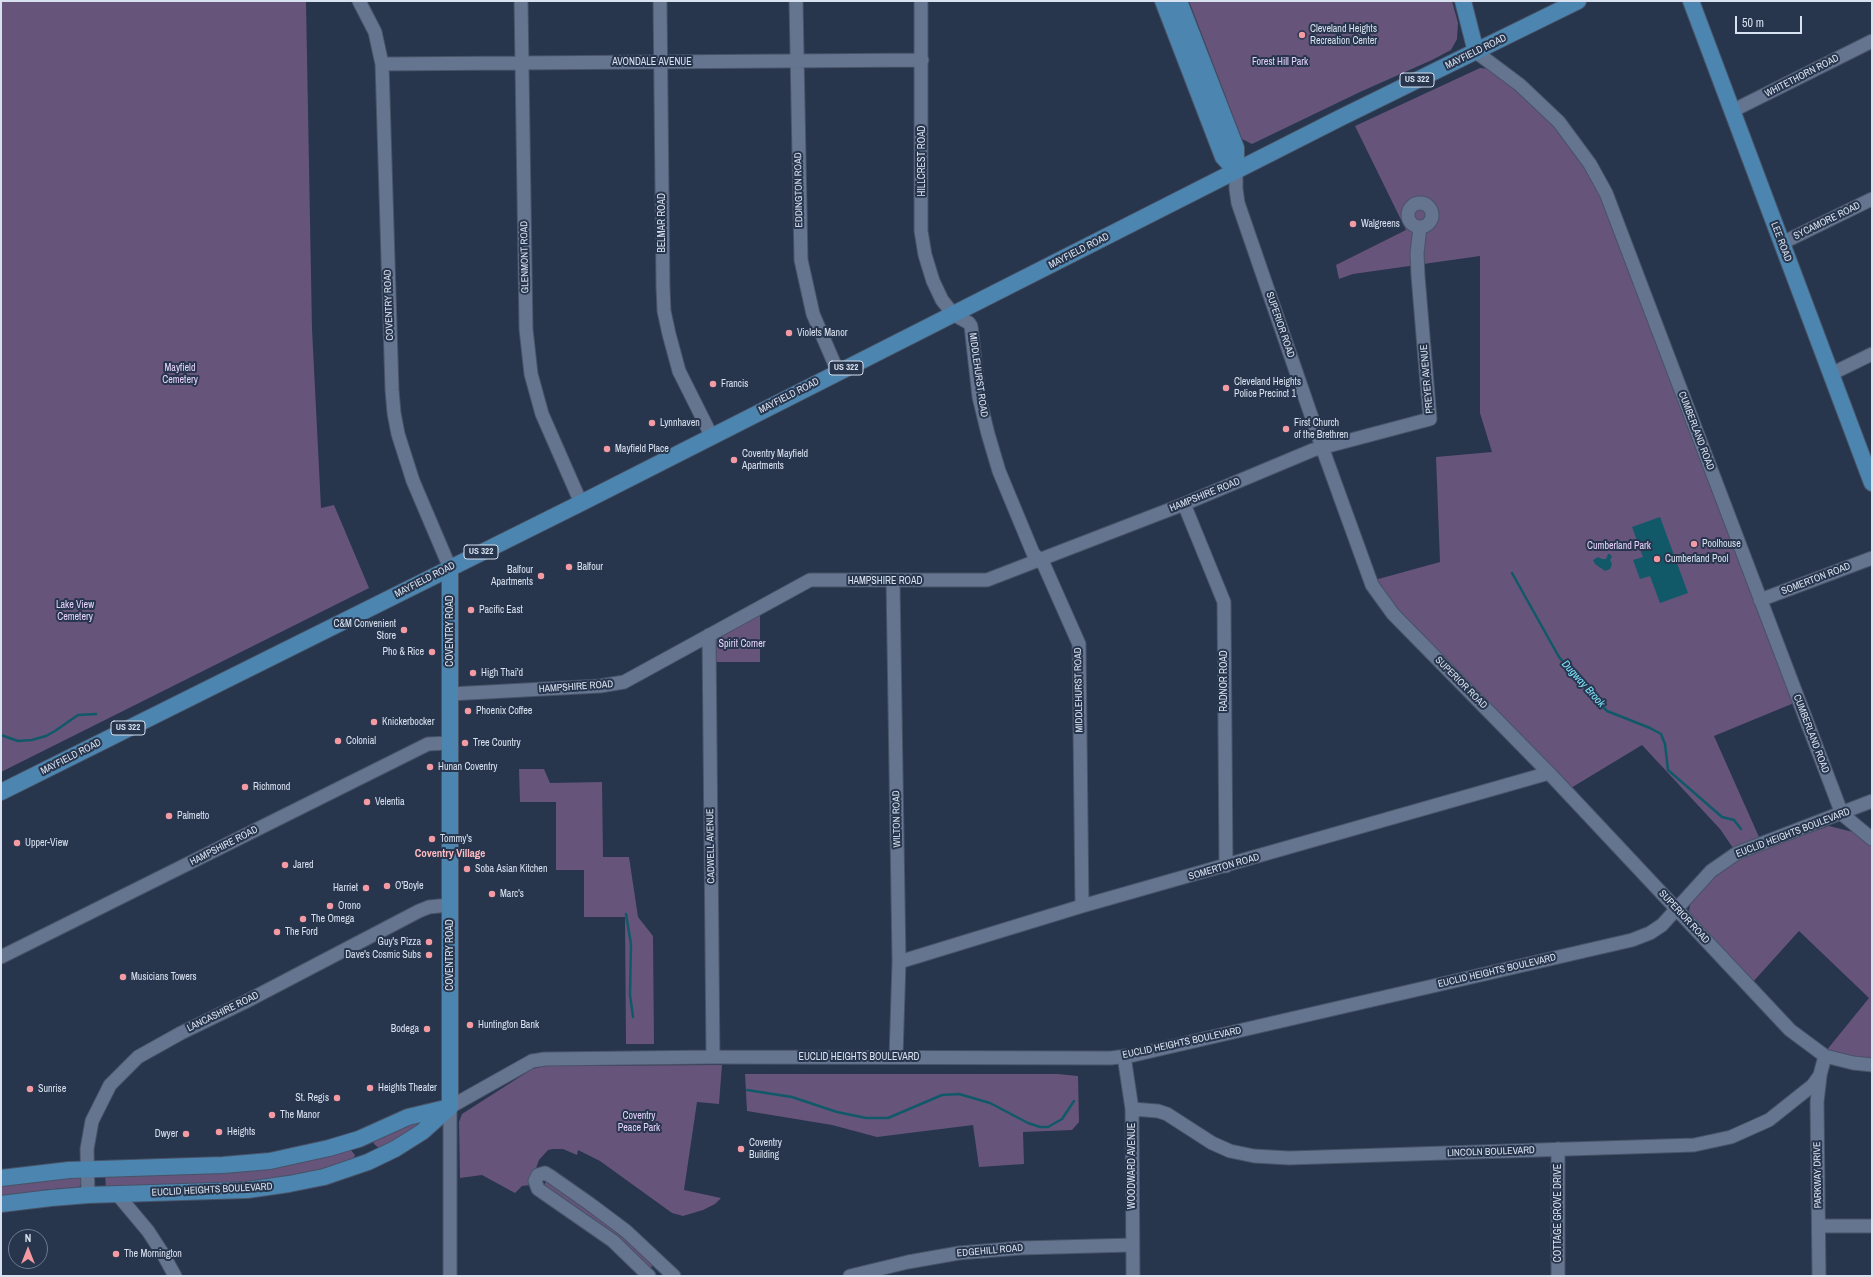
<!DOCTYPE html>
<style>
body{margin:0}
#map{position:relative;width:1873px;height:1277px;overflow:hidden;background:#27354d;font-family:"Archivo Narrow",sans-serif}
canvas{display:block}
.frame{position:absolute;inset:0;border:2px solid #d8e1f0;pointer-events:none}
.north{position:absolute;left:8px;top:1229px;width:40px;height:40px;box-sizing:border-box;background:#27354d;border:1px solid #6e7a8e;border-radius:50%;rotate:0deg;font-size:11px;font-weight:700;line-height:16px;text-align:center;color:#d8e1f0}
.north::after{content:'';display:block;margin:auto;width:14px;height:18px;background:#f49aa3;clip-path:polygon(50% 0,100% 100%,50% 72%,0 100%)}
.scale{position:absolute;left:1735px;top:16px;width:67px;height:18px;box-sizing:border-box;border:2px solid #d8e1f0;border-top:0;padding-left:5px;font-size:12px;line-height:14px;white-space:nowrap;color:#d8e1f0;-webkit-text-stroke:3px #27354d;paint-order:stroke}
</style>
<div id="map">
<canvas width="1873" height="1277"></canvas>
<div class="frame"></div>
<div class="north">N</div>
<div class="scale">50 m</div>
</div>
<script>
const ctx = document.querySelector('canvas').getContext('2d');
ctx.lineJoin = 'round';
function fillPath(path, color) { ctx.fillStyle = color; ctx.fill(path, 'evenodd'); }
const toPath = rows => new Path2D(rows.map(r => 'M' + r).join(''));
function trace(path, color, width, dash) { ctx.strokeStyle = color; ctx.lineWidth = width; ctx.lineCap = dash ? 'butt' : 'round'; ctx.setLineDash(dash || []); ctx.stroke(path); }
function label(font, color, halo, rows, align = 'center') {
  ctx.font = font + ' "Archivo Narrow",sans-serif'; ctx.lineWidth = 4; ctx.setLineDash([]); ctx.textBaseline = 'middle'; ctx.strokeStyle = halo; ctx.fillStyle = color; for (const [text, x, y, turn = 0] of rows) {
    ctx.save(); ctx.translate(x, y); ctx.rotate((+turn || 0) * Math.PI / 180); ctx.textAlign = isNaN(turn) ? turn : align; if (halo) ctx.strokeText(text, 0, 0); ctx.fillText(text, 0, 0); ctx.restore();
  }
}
const green = toPath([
 [1,1,306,2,312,329,321,508,334,505,369,588,1,772],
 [1189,1,1452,1,1458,23,1457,39,1451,50,1432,60,1360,92,1252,144,1242,139],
 [1480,68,1489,69,1516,89,1542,112,1563,135,1586,165,1599,191,1794,703,1714,736,1759,837,1733,848,1720,829,1642,745,1566,791,1371,581,1440,562,1436,457,1492,452,1480,413,1480,256,1353,274,1339,279,1336,265,1406,230,1355,126],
 [760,614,760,662,714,662,715,638],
 [519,769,544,769,550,783,602,782,603,857,629,857,638,917,653,936,654,1044,626,1044,625,917,584,917,584,870,556,870,556,802,520,802],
 [1829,826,1853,832,1872,844,1872,1061,1826,1051,1869,998,1799,931,1752,983,1692,920,1689,910,1691,901,1699,891,1733,862,1756,852],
 [722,1065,719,1104,697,1102,684,1190,721,1198,715,1204,703,1210,683,1216,672,1213,600,1161,578,1150,577,1155,563,1149,553,1149,548,1150,539,1160,530,1185,522,1186,515,1193,482,1175,460,1178,459,1122,462,1114,532,1069,545,1066],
 [745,1074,1058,1074,1078,1076,1079,1122,1072,1130,1023,1132,1024,1164,979,1167,973,1125,877,1137,832,1125,747,1111],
 [417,1117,420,1123,411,1132,380,1149,374,1144,373,1140],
 [350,1149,355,1155,352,1162,262,1183,106,1189,105,1174],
 [80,1177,82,1183,79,1187,42,1190,25,1195,1,1199,1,1182],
 [547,1180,569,1192,655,1263,648,1271,542,1188]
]);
const water = toPath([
 [1660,517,1688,593,1660,603,1650,576,1640,579,1633,560,1643,557,1632,527],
 [1608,554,1610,554,1612,557,1610,560,1612,564,1610,569,1605,571,1595,564,1593,560,1598,557,1602,559,1606,559]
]);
const stream = toPath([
 [1512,573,1559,657,1595,699,1607,711,1650,728,1661,734,1665,744,1668,770,1722,817,1734,820,1741,829],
 [1,735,18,741,32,740,46,736,55,731,78,715,96,714],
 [626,914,631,944,630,995,633,1017],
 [747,1090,792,1097,837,1112,866,1118,888,1118,942,1095,959,1094,990,1103,1028,1123,1040,1127,1048,1127,1062,1119,1074,1101]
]);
const minor = toPath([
 [359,1,375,32,382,64,392,390,394,413,398,434,413,481,450,568],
 [521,1,526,329,531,374,542,414,581,503],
 [660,1,663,287,664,311,669,334,679,371,711,435],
 [796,1,801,260,813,314,838,372],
 [921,1,921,231,925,255,933,281,942,300,953,314,969,323,971,326,979,397,988,434,999,471,1033,553,1044,565,1079,644,1082,906],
 [1476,52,1520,85,1559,122,1590,164,1606,193,1842,814,1872,839],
 [382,64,922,60],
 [1732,111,1872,41],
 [1236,171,1236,189,1238,203,1322,447,1372,585,1393,614,1549,773,1790,1030,1825,1056,1853,1063,1872,1065],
 '1408 215a12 12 0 1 1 24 0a12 12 0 1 1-24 0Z',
 [1782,243,1872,199],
 [1831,374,1872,354],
 [1184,504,1224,602,1226,866],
 [893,581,899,962,896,1057],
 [1760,600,1872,558],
 [709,635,713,1057],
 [450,694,600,686,624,682,810,580,987,580,1184,504,1313,450,1430,419,1418,276,1417,253,1420,227],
 [1,957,428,744,450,743],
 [899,962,1082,906,1549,773],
 [1124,1056,1132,1109,1133,1276],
 [1132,1109,1158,1111,1167,1114,1212,1143,1230,1151,1254,1156,1289,1158,1694,1145,1731,1137,1769,1120,1813,1085,1820,1075,1825,1056],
 [1558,1149,1558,1276],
 [117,1194,148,1231,163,1254,175,1276],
 [88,1195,87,1149,92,1121,110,1085,138,1057,181,1033,245,1002,419,911,429,907,449,905],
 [1819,1226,1872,1226],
 [450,1276,450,1107,532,1061,545,1059,713,1057,1111,1058,1134,1055,1632,940,1650,933,1662,925,1711,871,1737,853,1872,801],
 [649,1276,613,1241,538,1189,535,1181,538,1175,545,1173,550,1176,590,1204,626,1231,674,1276],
 [850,1276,908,1262,959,1253,1021,1248,1132,1245],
 [1819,1276,1817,1102,1820,1076]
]);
const major = toPath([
 [1163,1,1223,157,1236,171],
 [1179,1,1236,148,1236,171],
 [1463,1,1476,52],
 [1691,1,1872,483],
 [450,568,450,1107],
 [1,792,581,503,1340,118,1578,1],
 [1,1178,69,1170,223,1165,270,1161,329,1148,359,1139,408,1117,450,1107],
 [1,1204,51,1198,88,1195,247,1190,289,1184,324,1177,368,1162,395,1149,422,1132,450,1107]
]);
const markers = [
 [1302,35,4,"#f49aa3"],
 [1353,224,4,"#f49aa3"],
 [789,333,4,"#f49aa3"],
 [713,384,4,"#f49aa3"],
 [1226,388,4,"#f49aa3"],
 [652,423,4,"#f49aa3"],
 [1286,429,4,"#f49aa3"],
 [607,449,4,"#f49aa3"],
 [734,460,4,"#f49aa3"],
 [1694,544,4,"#f49aa3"],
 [1657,559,4,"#f49aa3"],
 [569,567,4,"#f49aa3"],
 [541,576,4,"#f49aa3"],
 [471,610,4,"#f49aa3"],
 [404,630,4,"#f49aa3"],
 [432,652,4,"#f49aa3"],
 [473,673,4,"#f49aa3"],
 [468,711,4,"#f49aa3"],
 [374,722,4,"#f49aa3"],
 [338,741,4,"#f49aa3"],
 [465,743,4,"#f49aa3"],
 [430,767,4,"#f49aa3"],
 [245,787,4,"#f49aa3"],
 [367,802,4,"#f49aa3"],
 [169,816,4,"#f49aa3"],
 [432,839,4,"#f49aa3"],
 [17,843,4,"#f49aa3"],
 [285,865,4,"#f49aa3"],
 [467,869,4,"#f49aa3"],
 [387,886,4,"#f49aa3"],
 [366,888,4,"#f49aa3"],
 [492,894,4,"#f49aa3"],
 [330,906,4,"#f49aa3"],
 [303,919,4,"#f49aa3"],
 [277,932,4,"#f49aa3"],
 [429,942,4,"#f49aa3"],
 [429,955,4,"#f49aa3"],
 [123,977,4,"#f49aa3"],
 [470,1025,4,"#f49aa3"],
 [427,1029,4,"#f49aa3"],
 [370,1088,4,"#f49aa3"],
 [30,1089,4,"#f49aa3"],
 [337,1098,4,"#f49aa3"],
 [272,1115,4,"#f49aa3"],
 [219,1132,4,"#f49aa3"],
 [186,1134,4,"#f49aa3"],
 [741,1149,4,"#f49aa3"],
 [116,1254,4,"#f49aa3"]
];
const shields = [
 [1417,80,34],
 [846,368,34],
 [481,552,34],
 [128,728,34]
];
const shieldNames = [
 ["US 322",1417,80],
 ["US 322",846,368],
 ["US 322",481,552],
 ["US 322",128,728]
];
const poiNames = [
 ["Cleveland Heights",1310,29],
 ["Recreation Center",1310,41],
 ["Walgreens",1361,224],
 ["Violets Manor",797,333],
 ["Cleveland Heights",1234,382],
 ["Police Precinct 1",1234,394],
 ["Francis",721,384],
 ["Lynnhaven",660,423],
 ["First Church",1294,423],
 ["of the Brethren",1294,435],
 ["Mayfield Place",615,449],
 ["Coventry Mayfield",742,454],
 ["Apartments",742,466],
 ["Poolhouse",1702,544],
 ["Cumberland Pool",1665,559],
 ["Balfour",577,567],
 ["Balfour",533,570,"right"],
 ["Apartments",533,582,"right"],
 ["Pacific East",479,610],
 ["C&M Convenient",396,624,"right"],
 ["Store",396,636,"right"],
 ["Pho & Rice",424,652,"right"],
 ["High Thai'd",481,673],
 ["Phoenix Coffee",476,711],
 ["Knickerbocker",382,722],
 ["Colonial",346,741],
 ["Tree Country",473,743],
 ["Hunan Coventry",438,767],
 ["Richmond",253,787],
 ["Velentia",375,802],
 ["Palmetto",177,816],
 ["Tommy's",440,839],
 ["Upper-View",25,843],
 ["Jared",293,865],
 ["Soba Asian Kitchen",475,869],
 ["O'Boyle",395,886],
 ["Harriet",358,888,"right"],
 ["Marc's",500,894],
 ["Orono",338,906],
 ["The Omega",311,919],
 ["The Ford",285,932],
 ["Guy's Pizza",421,942,"right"],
 ["Dave's Cosmic Subs",421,955,"right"],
 ["Musicians Towers",131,977],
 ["Huntington Bank",478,1025],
 ["Bodega",419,1029,"right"],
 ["Heights Theater",378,1088],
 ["Sunrise",38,1089],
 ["St. Regis",329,1098,"right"],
 ["The Manor",280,1115],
 ["Heights",227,1132],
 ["Dwyer",178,1134,"right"],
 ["Coventry",749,1143],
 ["Building",749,1155],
 ["The Mornington",124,1254]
];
const streetNames = [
 ["MAYFIELD ROAD",1476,52,-26],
 ["AVONDALE AVENUE",652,62],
 ["WHITETHORN ROAD",1802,76,-27],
 ["HILLCREST ROAD",922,161,-90],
 ["EDDINGTON ROAD",799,190,-91],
 ["SYCAMORE ROAD",1827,221,-26],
 ["BELMAR ROAD",662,223,-90],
 ["LEE ROAD",1781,242,69],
 ["MAYFIELD ROAD",1079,251,-27],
 ["GLENMONT ROAD",525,257,-91],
 ["COVENTRY ROAD",389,305,-92],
 ["SUPERIOR ROAD",1280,325,71],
 ["MIDDLEHURST ROAD",978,375,82],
 ["PREYER AVENUE",1427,379,-95],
 ["MAYFIELD ROAD",789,396,-27],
 ["CUMBERLAND ROAD",1696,431,69],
 ["HAMPSHIRE ROAD",1205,495,-22],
 ["SOMERTON ROAD",1816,579,-21],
 ["MAYFIELD ROAD",425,580,-27],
 ["HAMPSHIRE ROAD",885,581],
 ["COVENTRY ROAD",450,631,-90],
 ["RADNOR ROAD",1224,681,-90],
 ["SUPERIOR ROAD",1461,683,45],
 ["HAMPSHIRE ROAD",576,687,-4],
 ["MIDDLEHURST ROAD",1079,690,-91],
 ["CUMBERLAND ROAD",1811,734,69],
 ["MAYFIELD ROAD",71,757,-27],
 ["WILTON ROAD",897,819,-91],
 ["EUCLID HEIGHTS BOULEVARD",1793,833,-21],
 ["HAMPSHIRE ROAD",224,846,-27],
 ["CADWELL AVENUE",711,846,-91],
 ["SOMERTON ROAD",1224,867,-16],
 ["SUPERIOR ROAD",1684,917,47],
 ["COVENTRY ROAD",450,955,-90],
 ["EUCLID HEIGHTS BOULEVARD",1497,971,-13],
 ["LANCASHIRE ROAD",223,1012,-26],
 ["EUCLID HEIGHTS BOULEVARD",1182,1043,-12],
 ["EUCLID HEIGHTS BOULEVARD",859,1057],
 ["LINCOLN BOULEVARD",1491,1152,-2],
 ["WOODWARD AVENUE",1132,1166,-90],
 ["PARKWAY DRIVE",1818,1175,-91],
 ["EUCLID HEIGHTS BOULEVARD",212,1190,-3],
 ["COTTAGE GROVE DRIVE",1558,1213,-90],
 ["EDGEHILL ROAD",990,1251,-5]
];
const parkNames = [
 ["Forest Hill Park",1280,62],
 ["Mayfield",180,368],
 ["Cemetery",180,380],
 ["Cumberland Park",1619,546],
 ["Lake View",75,605],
 ["Cemetery",75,617],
 ["Spirit Corner",742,644],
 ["Coventry",639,1116],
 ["Peace Park",639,1128]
];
const waterNames = [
 ["Dugway Brook",1583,684,48]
];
const neighbourhoodNames = [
 ["Coventry Village",450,854]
];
fillPath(green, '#66547a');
fillPath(water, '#115969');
trace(stream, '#115969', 2.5);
trace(minor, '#485367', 15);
trace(major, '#485367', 18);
trace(minor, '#657590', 13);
trace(major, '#4c85af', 16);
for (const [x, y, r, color] of markers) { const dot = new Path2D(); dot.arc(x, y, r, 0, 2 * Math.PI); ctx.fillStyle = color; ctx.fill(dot); trace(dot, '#27354d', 1.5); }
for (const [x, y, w] of shields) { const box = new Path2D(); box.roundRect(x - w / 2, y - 7, w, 14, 3); ctx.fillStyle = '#27354d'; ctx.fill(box); trace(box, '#d8e1f0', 1); }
label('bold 9px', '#d8e1f0', null, shieldNames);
label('10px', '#d8e1f0', '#27354d', poiNames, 'left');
label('10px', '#d8e1f0', '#27354d', streetNames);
label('10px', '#e6d3fd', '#27354d', parkNames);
label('italic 11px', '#7de2fc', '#27354d', waterNames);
label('bold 11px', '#febabf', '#27354d', neighbourhoodNames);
</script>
